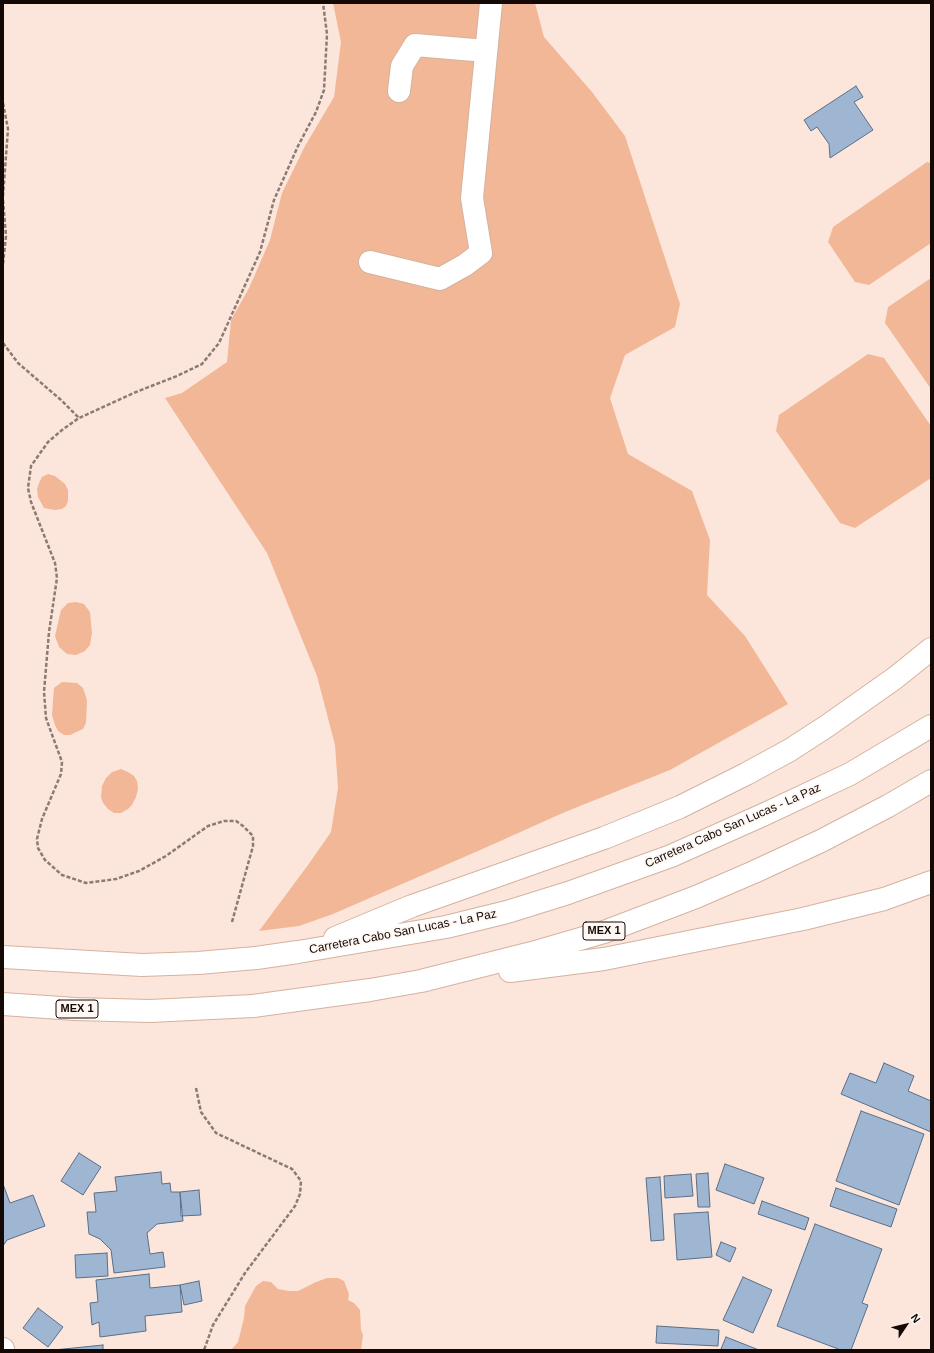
<!DOCTYPE html>
<style>
body{margin:0}
#map{position:relative;width:934px;height:1353px;overflow:hidden;background:#fce6db;font-family:Arial,sans-serif}
canvas{display:block}
.frame{position:absolute;inset:0;border:4px solid #140904;pointer-events:none}
.north{position:absolute;left:886px;top:1305px;width:40px;height:40px;-webkit-text-stroke:3px #fef7f3;paint-order:stroke;rotate:55deg;font-size:11px;font-weight:700;line-height:16px;text-align:center;color:#140904}
.north::after{content:'';display:block;margin:auto;width:14px;height:18px;background:#140904;clip-path:polygon(50% 0,100% 100%,50% 72%,0 100%)}
</style>
<div id="map">
<canvas width="934" height="1353"></canvas>
<div class="frame"></div>
<div class="north">N</div>
</div>
<script>
const ctx = document.querySelector('canvas').getContext('2d');
ctx.lineJoin = 'round';
function fillPath(path, color) { ctx.fillStyle = color; ctx.fill(path, 'evenodd'); }
const toPath = rows => new Path2D(rows.map(r => 'M' + r).join(''));
function trace(path, color, width, dash) { ctx.strokeStyle = color; ctx.lineWidth = width; ctx.lineCap = dash ? 'butt' : 'round'; ctx.setLineDash(dash || []); ctx.stroke(path); }
function label(font, color, halo, rows, align = 'center') {
  ctx.font = font + ' Arial,sans-serif'; ctx.lineWidth = 3.5; ctx.setLineDash([]); ctx.textBaseline = 'middle'; ctx.strokeStyle = halo; ctx.fillStyle = color; for (const [text, x, y, turn = 0] of rows) {
    ctx.save(); ctx.translate(x, y); ctx.rotate((+turn || 0) * Math.PI / 180); ctx.textAlign = isNaN(turn) ? turn : align; if (halo) ctx.strokeText(text, 0, 0); ctx.fillText(text, 0, 0); ctx.restore();
  }
}
const green = toPath([
 [333,3,535,3,544,37,592,92,625,136,680,304,675,327,625,355,610,398,628,454,692,491,710,540,707,595,745,636,788,704,670,770,565,812,478,851,333,914,299,926,259,931,308,865,331,832,338,788,335,745,317,676,267,553,165,398,182,393,227,362,231,320,249,288,270,240,282,193,305,146,334,97,341,42],
 [927,162,931,163,931,243,869,285,855,282,828,242,833,227],
 [931,278,931,389,885,323,888,307],
 [868,354,884,358,931,426,931,478,855,528,840,523,776,431,779,415],
 [48,474,55,476,65,484,68,490,68,501,66,506,62,509,55,510,44,508,38,497,37,489,39,483,42,477],
 [76,602,84,604,90,612,92,633,90,645,85,651,76,655,67,654,59,647,55,636,61,610,68,603],
 [62,682,77,683,83,688,87,700,86,723,83,729,70,735,64,735,58,731,55,725,52,715,54,688],
 [121,769,128,772,134,776,137,781,138,789,136,797,132,805,128,809,121,813,114,813,108,809,103,803,101,797,102,786,106,778,112,772],
 [327,1278,338,1278,344,1281,349,1294,348,1300,354,1303,360,1310,361,1330,363,1335,361,1350,231,1350,238,1342,244,1318,245,1306,256,1286,263,1281,271,1282,278,1289,289,1291,298,1291,316,1282]
]);
const building = toPath([
 [856,86,863,97,854,102,873,130,830,158,829,144,817,127,811,131,804,120,856,86],
 [884,1063,914,1076,908,1091,931,1101,931,1132,841,1094,850,1073,876,1083,884,1063],
 [861,1111,924,1134,899,1205,836,1181,861,1111],
 [79,1153,101,1167,83,1195,61,1181,79,1153],
 [725,1164,764,1178,754,1204,716,1190,725,1164],
 [161,1172,162,1184,170,1183,171,1192,180,1192,183,1221,157,1224,147,1233,150,1254,163,1252,165,1267,114,1273,111,1250,100,1239,89,1234,87,1212,96,1212,94,1193,117,1191,115,1177,161,1172],
 [708,1173,710,1207,698,1207,696,1174,708,1173],
 [691,1174,693,1196,665,1198,664,1176,691,1174],
 [660,1177,664,1240,651,1241,646,1178,660,1177],
 [3,1184,10,1203,33,1195,45,1226,7,1240,3,1246,3,1184],
 [836,1188,897,1209,891,1227,830,1206,836,1188],
 [199,1190,201,1215,181,1216,180,1192,199,1190],
 [762,1201,809,1218,805,1230,758,1214,762,1201],
 [708,1212,712,1257,677,1260,674,1214,708,1212],
 [815,1224,882,1249,862,1303,868,1305,851,1350,841,1350,777,1326,815,1224],
 [721,1242,736,1248,730,1262,716,1255,721,1242],
 [107,1253,108,1276,76,1278,75,1255,107,1253],
 [149,1274,150,1288,180,1285,182,1312,145,1316,146,1331,100,1337,99,1322,92,1325,90,1303,98,1302,96,1280,149,1274],
 [743,1277,772,1290,753,1333,723,1320,743,1277],
 [199,1281,202,1301,184,1305,180,1285,199,1281],
 [38,1308,63,1327,48,1347,23,1328,38,1308],
 [657,1326,719,1330,718,1346,656,1343,657,1326],
 [726,1337,759,1350,724,1350,721,1349,726,1337],
 [103,1345,103,1350,54,1350,103,1345]
]);
const path = toPath([
 [3,103,8,129,3,196],
 [3,200,6,236,3,264],
 [3,343,18,363,61,400,79,418],
 [232,922,253,846,253,836,243,826,236,821,224,821,208,826,166,856,139,871,116,879,86,883,62,875,45,860,38,848,37,839,42,819,61,774,62,762,46,718,44,692,49,632,57,578,55,563,31,502,28,488,31,466,48,442,62,430,79,418,136,392,177,376,202,364,219,343,260,252,274,200,298,146,316,112,324,90,327,34,323,3],
 [196,1088,201,1112,216,1133,292,1169,301,1181,300,1194,295,1206,245,1273,213,1325,204,1350]
]);
const minor = toPath([
 [399,91,402,66,415,45,486,51],
 [370,262,440,279,465,265,481,253,472,198,491,3],
 [3,1349,3,1350]
]);
const highway = toPath([
 [335,938,412,906,604,838,680,807,746,774,790,750,827,726,895,678,931,649],
 [3,957,142,965],
 [256,958,298,952,446,927,507,912,568,893,671,856,765,814,850,774,931,726],
 [510,971,604,959,803,919,884,899,931,882],
 [3,1004,75,1009,150,1011],
 [253,1006,370,990,421,981,532,953,604,932,696,897,754,872,821,841,888,806,931,781]
]);
const highwayBridge = toPath([
 [142,965,198,963,256,958],
 [150,1011,253,1006]
]);
const shields = [
 [604,931,42],
 [77,1009,42]
];
const shieldNames = [
 ["MEX 1",604,931],
 ["MEX 1",77,1009]
];
const streetNames = [
 ["Carretera Cabo San Lucas - La Paz",733,826,-24],
 ["Carretera Cabo San Lucas - La Paz",403,932,-11]
];
fillPath(green, '#f2b796');
fillPath(building, '#9fb6d2');
trace(building, '#596e88', 1);
trace(minor, '#d4b29f', 24);
trace(highway, '#d4b29f', 24);
trace(path, '#8c7b73', 2.5, [4, 2]);
trace(minor, '#fff', 22);
trace(highway, '#fff', 22);
trace(highwayBridge, '#d4b29f', 24, []);
trace(highwayBridge, '#fff', 22);
for (const [x, y, w] of shields) { const box = new Path2D(); box.roundRect(x - w / 2, y - 9, w, 18, 3); ctx.fillStyle = '#fef7f3'; ctx.fill(box); trace(box, '#140904', 1); }
label('bold 11px', '#140904', null, shieldNames);
label('12px', '#140904', '#fef7f3', streetNames);
</script>
